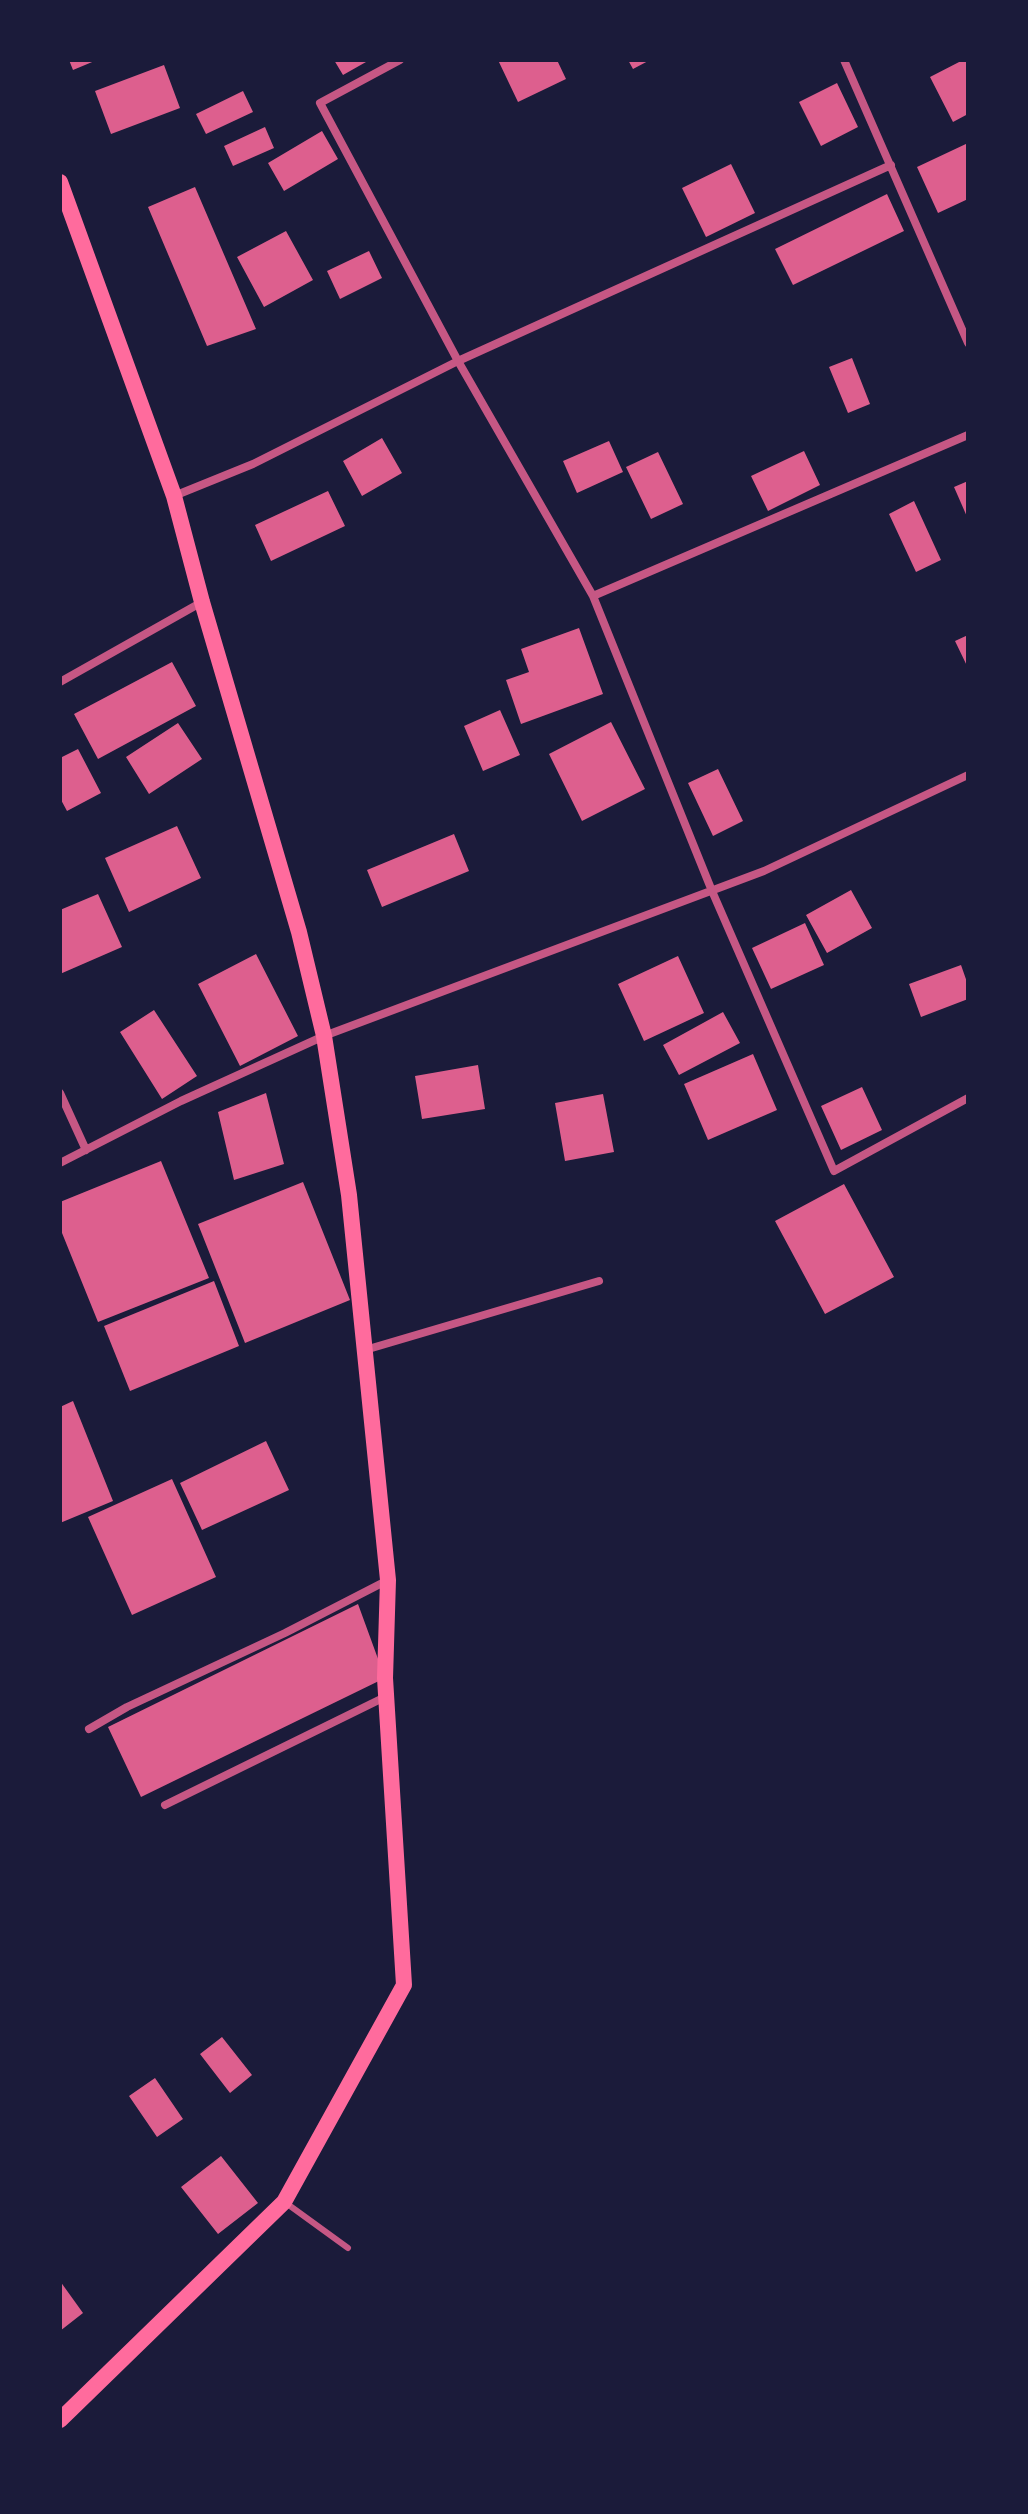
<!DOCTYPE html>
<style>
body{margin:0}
#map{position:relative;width:1028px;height:2514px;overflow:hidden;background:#1b1b3a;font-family:Figtree,sans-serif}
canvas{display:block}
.frame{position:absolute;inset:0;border:62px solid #1b1b3a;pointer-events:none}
</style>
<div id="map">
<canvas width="1028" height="2514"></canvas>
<div class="frame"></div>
</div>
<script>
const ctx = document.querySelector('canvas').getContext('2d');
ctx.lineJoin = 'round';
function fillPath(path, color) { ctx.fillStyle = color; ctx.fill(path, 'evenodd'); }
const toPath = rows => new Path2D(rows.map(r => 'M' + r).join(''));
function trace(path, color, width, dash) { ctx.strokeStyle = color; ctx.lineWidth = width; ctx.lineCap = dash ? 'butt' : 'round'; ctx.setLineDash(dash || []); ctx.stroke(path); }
const building = toPath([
 [69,60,97,60,73,70],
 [334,60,364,60,366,62,343,75],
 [498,60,557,60,566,79,518,102],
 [628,60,650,60,633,69],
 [963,60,968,60,968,114,953,122,930,77],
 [164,65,180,108,111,134,95,91],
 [837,83,858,127,821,146,799,102],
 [243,91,253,112,206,134,196,114],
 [265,127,274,148,233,166,224,146],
 [322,131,338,159,284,191,268,163],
 [968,143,968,199,938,213,917,167],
 [731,164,755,213,706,237,682,188],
 [195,187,256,329,207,346,148,207],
 [887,194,904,231,793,285,775,249],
 [286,231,313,280,264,307,237,257],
 [369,251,382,278,340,299,327,271],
 [852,358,870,404,848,413,829,367],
 [382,438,402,473,362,496,343,461],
 [609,441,623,472,577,493,563,461],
 [804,451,820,485,768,511,751,476],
 [658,452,683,504,651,519,626,467],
 [968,481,968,519,954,487],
 [328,491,345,526,271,561,255,525],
 [914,501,941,560,916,572,889,514],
 [579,628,603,694,521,724,506,680,529,672,521,649],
 [968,635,968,668,955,641],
 [172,662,196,706,98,759,74,714],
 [500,710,520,755,483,771,464,726],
 [611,722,645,789,582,821,549,754],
 [178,723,202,759,149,794,126,757],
 [78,749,101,793,67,811,60,798,60,758],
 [718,769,743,821,713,836,688,783],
 [177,826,201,878,129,912,105,858],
 [454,834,469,871,382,907,367,870],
 [851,890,872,928,827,953,806,915],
 [98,894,122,947,60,974,60,910],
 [805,923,824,965,771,989,752,948],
 [256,954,298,1036,240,1066,198,984],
 [678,956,704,1013,644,1041,618,984],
 [961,965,968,985,968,999,921,1017,909,984],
 [154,1010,197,1076,162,1099,120,1032],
 [723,1012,740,1043,679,1075,663,1045],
 [753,1054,777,1110,708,1140,684,1084],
 [478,1065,485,1109,422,1119,415,1076],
 [862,1087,882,1130,841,1150,821,1106],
 [266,1093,284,1164,234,1180,218,1112],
 [603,1094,614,1152,565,1161,555,1103],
 [161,1161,209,1278,98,1322,60,1228,60,1202],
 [303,1182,350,1300,245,1343,198,1224],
 [844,1184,894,1277,825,1314,775,1221],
 [214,1281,239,1346,130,1391,104,1326],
 [73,1401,113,1501,60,1523,60,1407],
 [266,1441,289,1490,202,1530,180,1483],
 [172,1479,216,1577,132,1615,88,1517],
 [358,1604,385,1678,141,1797,108,1727],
 [222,2037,252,2075,230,2093,200,2054],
 [155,2078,183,2119,157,2137,129,2096],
 [221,2156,258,2203,218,2234,181,2187],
 [60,2281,83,2313,60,2331]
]);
const service = toPath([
 [286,2203,348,2248]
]);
const minor = toPath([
 [400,60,320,103,458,361,593,596,712,891,834,1171,968,1098],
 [844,60,968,343],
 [174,496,253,464,458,361,891,165],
 [593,596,968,435],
 [60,682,202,602],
 [60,1093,86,1150],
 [60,1163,181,1101,324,1036,764,871,968,775],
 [365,1350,599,1281],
 [89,1729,127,1707,285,1633,388,1580],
 [165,1805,385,1697]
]);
const secondary = toPath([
 [60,182,174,496,202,602,299,932,324,1036,349,1195,388,1580,385,1678,404,1985,284,2202,60,2420]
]);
fillPath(building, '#dd5f8e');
trace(service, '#c65784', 6);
trace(minor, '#c65784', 8);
trace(secondary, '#ff6b9d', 16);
</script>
